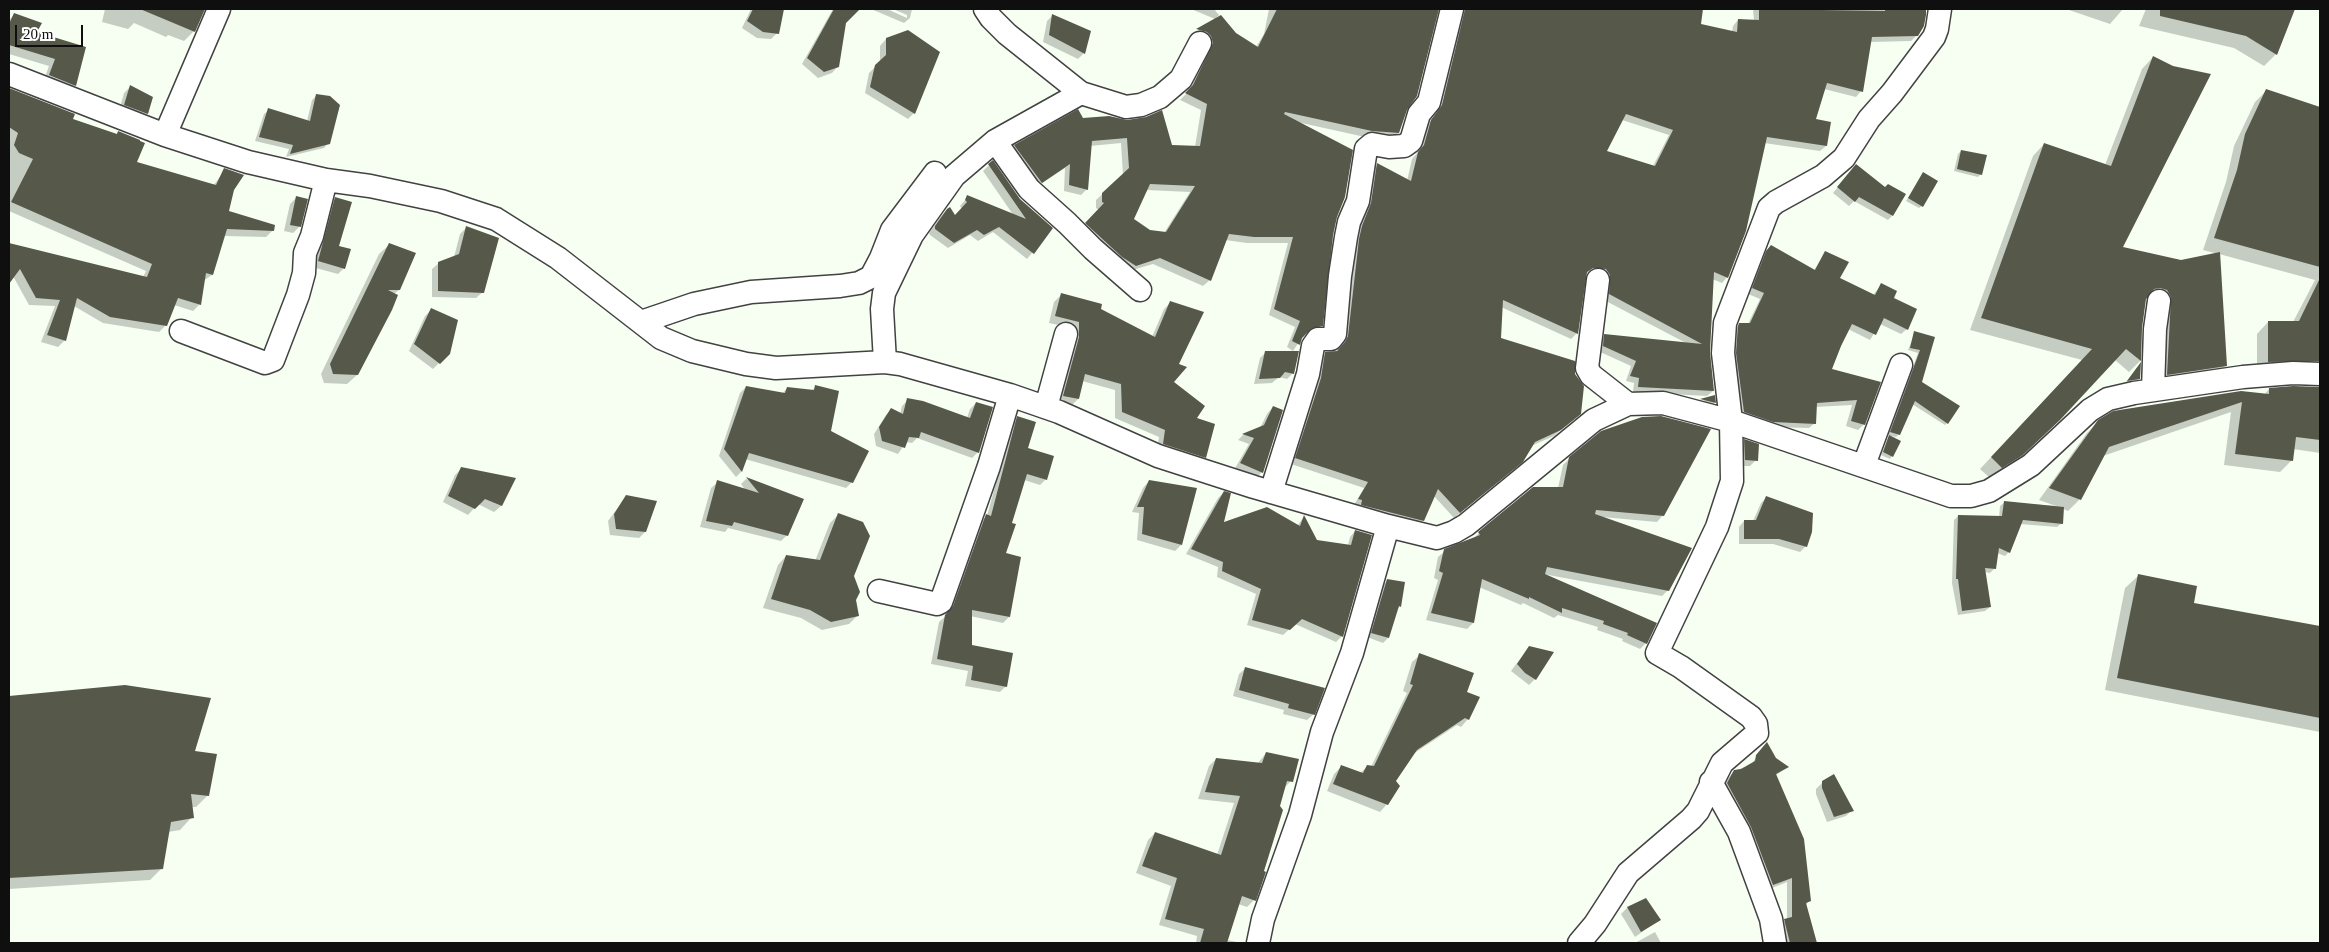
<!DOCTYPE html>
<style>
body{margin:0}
#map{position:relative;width:2329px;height:952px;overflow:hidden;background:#f7fff2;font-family:Georgia,serif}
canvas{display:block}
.frame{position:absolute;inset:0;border:10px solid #0f0f0f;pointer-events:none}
.scale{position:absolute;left:15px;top:25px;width:68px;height:22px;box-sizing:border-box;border:2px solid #0f0f0f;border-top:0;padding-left:6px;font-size:15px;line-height:18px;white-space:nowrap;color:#0f0f0f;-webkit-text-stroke:4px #fff;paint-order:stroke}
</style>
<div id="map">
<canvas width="2329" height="952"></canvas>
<div class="frame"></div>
<div class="scale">20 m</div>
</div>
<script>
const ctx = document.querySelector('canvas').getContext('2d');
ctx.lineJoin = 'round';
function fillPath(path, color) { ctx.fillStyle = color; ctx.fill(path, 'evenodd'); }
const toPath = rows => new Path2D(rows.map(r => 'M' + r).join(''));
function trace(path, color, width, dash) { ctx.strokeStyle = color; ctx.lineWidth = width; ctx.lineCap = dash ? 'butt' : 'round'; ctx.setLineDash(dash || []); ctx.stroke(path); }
const shadow = toPath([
 [105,9,204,9,194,31,184,41,168,35,166,37,134,23,128,29,102,22],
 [751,9,783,9,777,33,771,39,757,38,742,28],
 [833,9,859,9,845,23,838,66,832,73,818,78,802,64],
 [871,9,887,9,907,18,907,15,893,9,912,9,910,18,904,23],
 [1191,9,1214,9,1219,15,1215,19],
 [1269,9,1437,9,1416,95,1405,109,1399,132,1392,139,1365,137,1297,122,1336,217,1321,325,1315,332,1305,333,1293,351,1287,347,1295,327,1269,315,1288,243,1247,243,1225,240,1210,280,1203,286,1153,264,1129,271,1080,230,1099,210,1096,208,1096,200,1123,175,1121,143,1090,146,1087,189,1081,195,1064,191,1065,168,1035,188,1009,152,1015,146,1078,111,1082,119,1171,147,1195,147,1201,110,1180,100,1187,93,1207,50,1200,38,1191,35,1214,20,1256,47,1264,34],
 [1146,190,1190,192,1164,233,1149,231,1133,220],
 [1458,9,1501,9,1499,14,1510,18,1515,9,1702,9,1700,25,1732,32,1733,26,1738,20,1754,21,1753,9,1896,9,1897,29,1917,35,1911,41,1870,42,1861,91,1856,97,1824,89,1814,120,1826,146,1820,151,1764,143,1727,277,1722,283,1712,279,1709,352,1713,391,1707,396,1633,392,1634,383,1626,381,1631,366,1598,351,1599,341,1605,335,1686,343,1604,300,1600,274,1587,273,1584,278,1577,333,1571,339,1501,307,1500,339,1573,419,1554,436,1531,446,1515,467,1454,518,1434,496,1423,520,1417,526,1354,505,1364,488,1291,464,1320,359,1326,353,1337,352,1343,342,1354,246,1372,170,1377,165,1407,181,1412,159,1418,152,1426,127,1437,112,1460,19],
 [1622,120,1669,135,1653,166,1605,152],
 [2066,9,2123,9,2110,24],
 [2146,9,2282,9,2292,11,2276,54,2264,66,2234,48,2139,26],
 [15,14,36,33,75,86,68,93,43,83,49,66,9,54,9,20],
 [1053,15,1084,53,1078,59,1043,42,1047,21],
 [886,39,914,113,908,119,865,93,869,73,880,62,880,46],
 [2153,57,2121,248,2181,262,2218,254,2203,250,2226,182,2234,146,2255,102,2267,90,2320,109,2320,380,2257,373,2257,334,2268,322,2293,322,2315,280,2219,254,2225,366,2214,377,2156,386,2148,299,2145,299,2141,328,2140,361,2129,372,2115,360,2047,431,2010,466,1990,478,1980,469,2082,360,1970,330,2033,156,2044,144,2105,165,2142,69],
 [130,87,151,98,147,114,141,120,119,111,124,93],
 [9,89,73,115,71,120,116,135,118,132,136,163,213,186,225,170,233,190,227,212,273,230,266,237,224,236,212,275,203,281,200,304,193,311,174,305,166,325,159,332,103,323,74,306,65,340,58,347,41,342,55,306,29,305,13,276,9,282,9,244,143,277,146,271,9,211],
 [316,96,328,143,324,148,286,157,289,149,255,141,264,114,269,110,307,121,312,100],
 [1961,151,1981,174,1978,177,1954,171,1958,154],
 [992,162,1019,199,1052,229,1027,259,993,232,978,241,970,235,948,248,930,235,929,233,941,216,947,210,955,216,962,209,960,206,968,197,1014,216,983,171],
 [1852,170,1892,216,1888,220,1854,201,1849,206,1833,193],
 [1921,177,1922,206,1919,208,1906,201],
 [296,198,300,226,293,233,284,231,290,204],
 [336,198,338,247,344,268,338,274,312,267,329,205],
 [466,228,483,292,476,298,432,297,432,269,439,263,454,257,460,234],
 [389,245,399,290,394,294,357,375,347,384,324,383,321,374,379,254],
 [1766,252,1814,270,1826,252,1839,279,1873,295,1881,285,1892,298,1907,329,1901,334,1880,324,1870,340,1848,329,1831,370,1879,383,1864,424,1858,430,1846,426,1852,405,1815,407,1815,423,1809,428,1768,427,1739,417,1731,359,1734,330,1740,324,1748,324,1760,299,1748,294],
 [1061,295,1100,310,1152,337,1164,309,1171,302,1178,364,1172,382,1195,419,1204,457,1198,464,1157,451,1159,437,1115,418,1115,390,1082,381,1078,399,1071,406,1057,402,1072,328,1049,323,1054,302],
 [431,310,449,353,433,369,409,351,425,316],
 [1915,332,1934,338,1921,382,1947,423,1945,425,1912,404,1899,434,1896,437,1891,436,1892,456,1890,459,1881,455,1887,440,1890,436,1888,435,1918,353,1908,350],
 [1266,352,1293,373,1287,379,1279,377,1272,383,1254,384,1260,358],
 [2139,365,2139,378,2133,385,2123,386],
 [746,387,782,394,787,388,811,391,816,387,830,432,852,482,846,488,745,459,741,472,736,477,719,456,740,393],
 [2320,388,2320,453,2293,449,2292,460,2280,472,2224,465,2231,412,2103,456,2080,499,2068,511,2063,509,2062,523,2057,527,2020,524,2009,552,2005,556,1997,553,1994,569,1990,573,1984,572,1990,607,1985,611,1958,615,1952,583,1954,520,1958,516,1999,518,2000,506,2005,502,2056,506,2039,500,2087,433,2099,421,2264,395,2269,389],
 [1714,397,1714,403,1712,406,1699,402],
 [908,400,967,418,970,409,976,403,978,452,972,458,917,438,912,443,906,442,898,454,876,446,874,434,886,415,892,410,900,414,902,406],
 [1273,407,1262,472,1256,478,1234,470,1249,444,1238,440,1243,435,1260,428,1267,414],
 [1018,418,1026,449,1046,479,1040,485,1024,480,1011,524,1005,554,1009,617,1003,623,970,616,970,646,1006,686,1000,692,965,686,968,671,931,664,939,622,948,614,980,522,987,516,1012,424],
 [1642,418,1663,515,1657,522,1602,517,1668,590,1662,596,1543,574,1646,643,1640,649,1622,641,1623,639,1597,630,1598,627,1558,615,1554,618,1523,603,1521,605,1479,587,1473,623,1467,629,1426,620,1438,580,1434,578,1438,557,1445,551,1473,539,1479,533,1558,488,1563,465,1570,458,1602,432],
 [1745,441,1756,460,1750,466,1739,466,1739,447],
 [461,469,514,479,501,506,494,512,478,504,468,515,443,502,455,475],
 [746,479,802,500,787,535,781,541,728,528,725,532,700,527,711,488,718,482,746,491,741,484],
 [1149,481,1181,545,1175,551,1137,540,1139,513,1132,512,1143,488],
 [1224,492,1222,524,1297,526,1304,517,1316,541,1348,545,1350,537,1355,531,1342,636,1336,642,1295,624,1283,635,1247,625,1256,594,1217,577,1218,567,1186,554,1218,498],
 [626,497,645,532,639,538,610,535,608,521],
 [1766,498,1806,546,1800,552,1773,544,1739,544,1739,527,1744,521,1753,521,1761,503],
 [839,514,852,576,858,615,849,624,822,630,801,618,763,608,778,565,786,556,815,561,830,523],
 [2138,576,2192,604,2320,627,2319,659,2320,660,2320,732,2105,690,2125,588],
 [1387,581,1400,606,1397,609,1388,638,1383,643,1367,637,1382,586],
 [1529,647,1535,679,1529,685,1511,671],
 [1420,655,1466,692,1468,719,1461,727,1457,725,1413,754,1394,781,1387,804,1380,812,1327,791,1334,774,1341,767,1360,773,1368,766,1371,767,1407,693,1403,691,1412,662],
 [1246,668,1314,714,1307,720,1283,714,1284,710,1233,696,1239,674],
 [125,686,193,752,208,795,196,807,191,807,192,817,180,830,168,832,162,868,150,880,9,889,9,697],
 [1762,749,1787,767,1775,776,1809,901,1806,905,1816,943,1784,943,1780,925,1787,919,1787,882,1767,890,1722,789,1729,777,1734,771,1751,765],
 [1266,753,1291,781,1284,788,1254,900,1247,907,1238,904,1227,940,1242,943,1196,943,1197,936,1159,925,1171,886,1136,873,1148,840,1155,833,1217,855,1234,803,1198,799,1209,766,1216,759,1258,763],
 [1823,782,1852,810,1846,816,1827,822,1816,794,1816,789],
 [1645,899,1659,920,1635,937,1621,914,1627,908],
 [1655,932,1661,943,1635,943]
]);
const building = toPath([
 [140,9,205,9,195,32],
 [753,9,784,9,779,34,763,32,747,21],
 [834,9,860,9,846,23,839,67,824,72,807,58],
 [1277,9,1439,9,1417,96,1407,110,1399,133,1372,131,1285,112,1284,114,1353,150,1345,197,1337,217,1333,235,1323,326,1312,328,1302,338,1300,345,1292,341,1300,321,1274,309,1293,237,1254,237,1229,234,1211,281,1160,258,1136,266,1122,257,1085,223,1104,203,1102,202,1102,193,1129,168,1127,138,1092,141,1088,190,1069,185,1070,164,1042,183,1014,145,1078,109,1083,118,1109,116,1127,120,1146,117,1162,110,1172,145,1200,146,1207,104,1185,93,1193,85,1213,43,1211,36,1207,32,1196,29,1221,15,1236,33,1258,47],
 [1150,184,1195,186,1166,232,1150,230,1134,219],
 [1465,9,1703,9,1701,24,1737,32,1738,19,1759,20,1759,9,1885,11,1885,9,1926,9,1926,15,1924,26,1918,36,1872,37,1863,92,1827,83,1816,119,1831,122,1827,146,1767,137,1746,231,1728,278,1714,272,1710,352,1714,391,1638,387,1639,378,1630,376,1636,361,1603,346,1604,334,1702,344,1609,294,1610,275,1606,269,1593,268,1587,272,1578,334,1503,300,1501,338,1575,361,1575,374,1584,386,1581,414,1561,430,1535,442,1523,462,1460,513,1438,489,1424,521,1361,505,1362,500,1358,499,1368,482,1295,458,1321,378,1325,352,1337,351,1345,342,1348,336,1359,239,1362,226,1371,203,1377,163,1411,181,1418,152,1424,145,1431,120,1442,105],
 [1626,114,1673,130,1655,166,1607,151],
 [2160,9,2295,9,2277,55,2246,36,2160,16],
 [14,13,42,23,37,32,86,47,76,86,49,75,55,59,9,45,9,24],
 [1052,14,1091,31,1085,54,1049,35],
 [908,30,940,52,915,114,870,87,875,65,886,55,886,38],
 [2153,56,2173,66,2211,74,2123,247,2181,260,2220,252,2227,366,2167,375,2171,297,2167,290,2160,288,2154,289,2146,299,2142,328,2141,361,2126,349,2060,420,2023,455,2002,468,1991,457,2092,349,1981,318,2044,143,2111,166],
 [130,85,153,97,148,114,124,105],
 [9,88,75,114,73,119,117,134,118,131,140,140,140,141,145,143,137,162,216,185,224,168,244,175,234,190,229,211,275,225,274,231,227,229,213,275,206,273,201,305,178,298,167,326,110,317,77,298,66,341,47,335,60,300,36,298,20,269,9,284,9,243,147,277,152,264,11,202,33,159,19,153,14,145,18,133,9,127],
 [2266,89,2320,107,2320,267,2214,238,2237,170,2245,134],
 [316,94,330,96,340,105,330,144,290,154,293,145,259,137,268,108,310,121],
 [1961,150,1987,155,1982,175,1957,169],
 [993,160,1020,199,1053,228,1034,254,999,227,984,235,977,230,954,243,935,229,935,226,947,209,950,207,955,215,967,202,965,200,967,195,1026,219,988,164],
 [1856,164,1885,187,1888,184,1906,194,1893,216,1859,197,1855,202,1837,187],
 [1923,172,1938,181,1923,207,1908,198],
 [296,196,308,199,301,227,290,225],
 [335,197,352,202,339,246,351,249,345,269,318,261],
 [466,226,499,238,484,293,438,291,438,262,459,254],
 [389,243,416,253,400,290,388,290,398,295,392,310,358,375,333,374,330,364],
 [1771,245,1815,270,1825,251,1849,262,1840,278,1875,295,1881,283,1897,291,1894,298,1917,309,1908,330,1884,318,1876,335,1852,324,1841,346,1832,369,1881,382,1865,425,1851,421,1857,400,1817,403,1816,424,1773,422,1744,412,1736,353,1738,326,1739,323,1750,323,1764,293,1752,288,1766,251],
 [2320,278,2320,361,2268,362,2268,321,2299,321],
 [1061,293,1102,304,1101,309,1155,337,1170,301,1204,312,1179,364,1187,367,1174,382,1205,406,1197,418,1215,424,1206,458,1163,444,1165,430,1122,412,1121,384,1085,374,1079,399,1063,396,1079,337,1079,322,1055,316],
 [431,308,458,320,450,354,440,364,414,344],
 [1914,331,1935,337,1922,382,1960,406,1948,424,1915,401,1900,435,1890,432,1920,350,1910,348],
 [1265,351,1299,351,1294,374,1285,372,1280,378,1259,379],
 [2141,362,2140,379,2127,381],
 [815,385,839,391,831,431,869,451,853,483,749,453,742,472,724,449,746,386,785,393,787,387,814,390],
 [2293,386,2320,387,2320,440,2296,437,2293,461,2235,454,2242,402,2109,447,2081,500,2049,488,2098,420,2113,411,2241,391,2269,394,2269,388],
 [1715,395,1716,403,1700,399],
 [907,398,923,401,970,418,976,402,993,407,979,453,921,432,919,438,909,437,905,448,882,441,879,427,891,408,903,414],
 [1273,406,1283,410,1263,473,1240,463,1254,438,1242,434,1264,425],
 [1017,416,1036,422,1028,448,1054,456,1047,480,1027,474,1012,523,1016,524,1006,553,1021,557,1010,617,972,610,972,645,1013,653,1007,687,971,680,973,666,937,659,945,615,953,606,986,514,991,516],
 [1661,416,1711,429,1664,516,1596,510,1595,514,1692,548,1669,591,1547,567,1545,574,1657,623,1647,644,1627,635,1628,633,1603,624,1604,621,1562,608,1562,613,1529,597,1529,599,1482,579,1474,623,1431,613,1443,573,1439,571,1444,549,1480,535,1478,532,1533,487,1563,487,1569,457,1601,431,1642,417],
 [1889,435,1901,441,1893,457,1883,452],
 [1744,439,1759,444,1758,461,1745,460],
 [461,467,516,478,502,506,485,499,475,509,448,496],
 [746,477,804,499,788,536,734,522,732,526,706,521,717,480,759,493],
 [1149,480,1197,488,1182,545,1142,534,1144,507,1137,507],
 [1224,491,1231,493,1224,522,1267,507,1300,526,1304,515,1317,540,1351,545,1355,530,1372,535,1343,637,1302,619,1290,630,1252,620,1261,589,1222,571,1223,562,1191,549],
 [626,495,657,501,646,532,616,529,614,514],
 [1766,496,1813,513,1812,532,1807,547,1779,539,1744,539,1744,520,1756,520],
 [2004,501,2064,507,2063,524,2023,520,2010,553,1999,548,1996,569,1985,568,1991,607,1962,611,1958,579,1956,579,1958,515,2002,516],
 [838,513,863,522,870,536,854,576,860,592,856,600,859,616,831,622,810,610,771,599,786,555,820,560],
 [2138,574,2197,586,2194,603,2320,626,2320,718,2117,678],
 [1387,579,1405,582,1401,607,1399,606,1389,638,1371,633],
 [1529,646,1554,652,1536,680,1525,673,1517,664],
 [1419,653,1474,673,1467,692,1480,697,1469,720,1465,718,1417,750,1396,781,1400,786,1388,805,1333,784,1341,765,1363,773,1367,765,1374,766,1413,685,1410,684],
 [1245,667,1325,688,1315,715,1288,708,1289,704,1239,690],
 [125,685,211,698,195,751,217,754,209,796,191,794,194,818,171,822,163,869,9,878,9,696],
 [1767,742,1776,758,1789,767,1776,774,1804,839,1811,901,1806,903,1817,943,1790,943,1784,919,1792,917,1792,878,1773,885,1751,827,1727,783,1734,770,1741,769,1755,761,1756,755],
 [1266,752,1299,759,1293,782,1287,781,1280,806,1283,810,1264,871,1266,872,1256,901,1242,896,1227,943,1200,943,1204,929,1165,919,1177,878,1142,866,1155,832,1221,855,1240,796,1205,792,1216,758,1262,763],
 [1834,774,1854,811,1834,817,1822,788,1822,781],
 [1646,898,1661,920,1641,932,1627,907]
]);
const street = toPath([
 [985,9,991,18,1007,34,1081,93],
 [9,74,165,135,248,162,326,180,370,186,441,201,496,219,558,258,661,338,692,351,746,364,776,368,885,362,900,364,1010,395,1059,412,1158,456,1254,487,1388,526,1437,538,1454,532,1466,525,1594,420,1628,404,1663,403,1731,421,1951,496,1971,496,1989,491,2031,465,2090,410,2108,399,2134,393,2243,377,2293,373,2320,374],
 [165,135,219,9],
 [995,141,1029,189,1067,223,1093,249,1140,290],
 [1598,280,1587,368,1591,375,1628,404],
 [641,322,694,304,751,292,840,286,859,283,871,277,881,258,892,230,935,173],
 [181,331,265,363,273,360,298,295,304,273,305,253,312,236,326,180],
 [885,362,882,309,884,293,912,235,954,176,995,141,1081,93,1126,107,1141,105,1160,97,1181,79,1200,43],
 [2153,390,2155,329,2159,301],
 [1046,407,1066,334],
 [1864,465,1901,365],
 [1271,492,1308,374,1313,346,1318,339,1331,339,1335,334,1340,276,1346,237,1349,222,1358,201,1366,149,1372,144,1389,147,1404,146,1411,141,1419,114,1429,102,1452,9],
 [879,591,937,604,941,602,989,466,1010,395],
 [1711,782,1739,832,1771,919,1775,943],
 [1258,943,1263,919,1300,815,1322,732,1352,653,1388,526],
 [1579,943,1595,924,1628,873,1691,819,1698,811,1722,763,1757,733,1756,724,1751,717,1681,667,1657,653,1717,527,1732,481,1731,421,1723,353,1725,323,1769,208,1776,202,1823,176,1844,158,1869,119,1892,93,1934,37,1937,29,1940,9]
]);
fillPath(shadow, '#0003');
fillPath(building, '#56594a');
trace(street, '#424242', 25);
trace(street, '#fff', 22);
</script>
